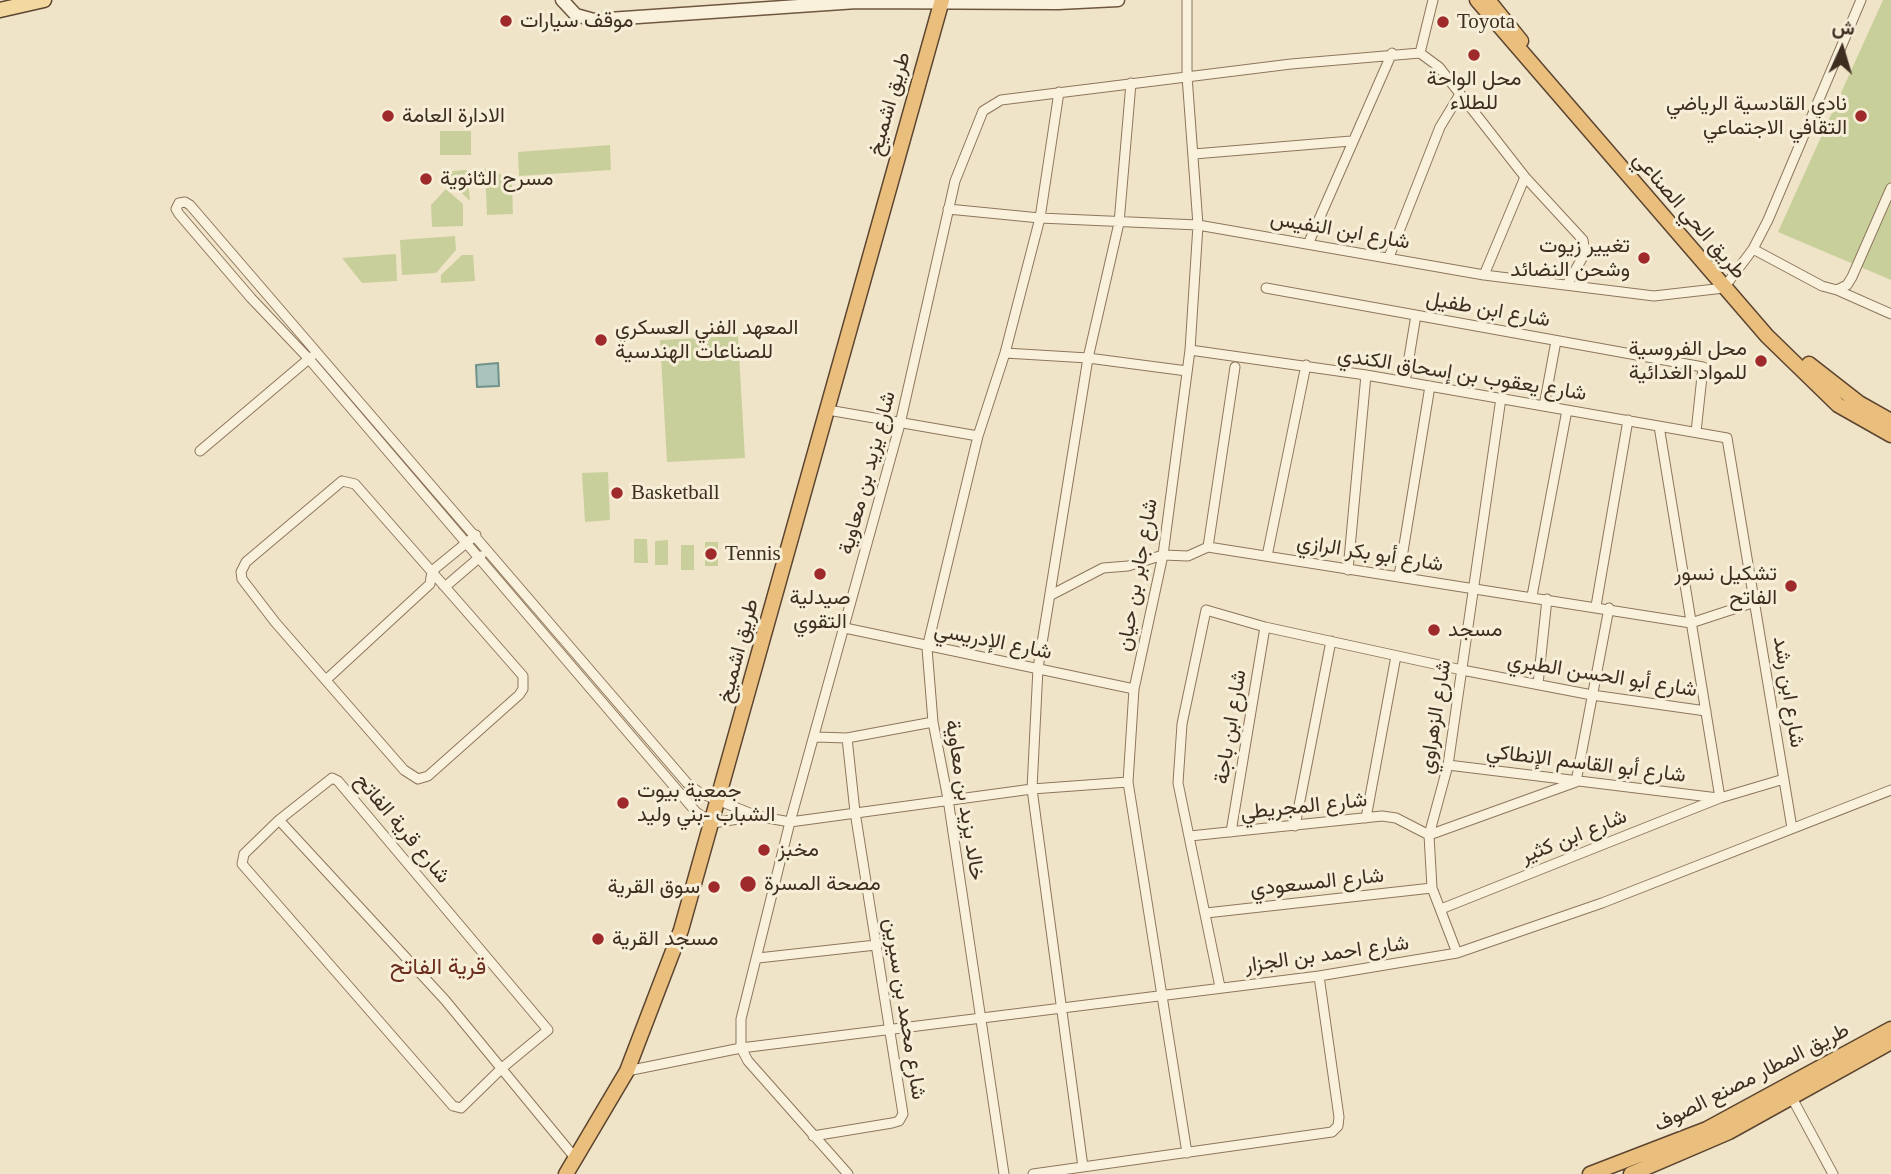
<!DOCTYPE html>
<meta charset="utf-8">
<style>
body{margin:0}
#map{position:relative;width:1891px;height:1174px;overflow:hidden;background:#f0e4c8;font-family:"Times New Roman",Vazirmatn,serif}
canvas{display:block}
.north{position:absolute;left:1807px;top:14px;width:70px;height:70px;-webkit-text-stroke:5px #f7eed8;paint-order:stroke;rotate:4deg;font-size:19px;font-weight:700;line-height:28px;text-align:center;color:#3d2e20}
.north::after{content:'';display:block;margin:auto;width:24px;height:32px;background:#3d2e20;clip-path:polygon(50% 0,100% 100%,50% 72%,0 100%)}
</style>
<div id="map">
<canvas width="1891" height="1174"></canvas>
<div class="north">ش</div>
</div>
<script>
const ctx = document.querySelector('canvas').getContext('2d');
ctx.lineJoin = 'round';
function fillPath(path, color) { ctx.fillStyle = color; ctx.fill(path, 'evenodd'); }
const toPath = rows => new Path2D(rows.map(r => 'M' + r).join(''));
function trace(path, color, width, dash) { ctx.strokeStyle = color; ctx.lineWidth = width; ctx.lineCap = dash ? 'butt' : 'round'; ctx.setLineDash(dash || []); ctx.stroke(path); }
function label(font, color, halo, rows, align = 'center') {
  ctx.font = font + ' "Times New Roman",Vazirmatn,serif'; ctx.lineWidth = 6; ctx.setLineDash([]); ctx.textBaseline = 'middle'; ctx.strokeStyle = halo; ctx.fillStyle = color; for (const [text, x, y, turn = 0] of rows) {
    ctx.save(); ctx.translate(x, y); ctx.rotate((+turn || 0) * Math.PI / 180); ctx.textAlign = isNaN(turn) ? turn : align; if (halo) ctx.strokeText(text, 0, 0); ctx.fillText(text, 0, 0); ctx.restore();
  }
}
const green = toPath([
 [1883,0,1891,0,1891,280,1778,232],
 [440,131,471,131,471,155,440,155],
 [610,145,611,170,519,176,518,152],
 [485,169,494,169,512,185,513,214,487,215],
 [467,170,470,201,440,172],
 [446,189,463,204,463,226,432,227,431,205],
 [455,236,456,250,436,273,402,275,400,240],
 [396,254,397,281,362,283,342,258],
 [462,255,473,255,475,281,441,283,441,275],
 [738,336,745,458,667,462,660,340],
 [608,472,610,520,585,522,582,473],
 [634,539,647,539,648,563,634,563],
 [668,540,668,565,655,565,655,541],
 [705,542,718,542,718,566,705,566],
 [681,545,694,545,694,570,681,570]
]);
const water = toPath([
 [498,363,499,386,477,387,476,365,498,363]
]);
const minor = toPath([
 [1420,53,1433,0],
 [1194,154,1351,141],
 [948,209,1040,218,1198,225,1484,275,1654,296,1724,288],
 [1309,242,1392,53],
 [1753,249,1822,286,1837,290,1847,285,1852,277,1891,188],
 [1389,257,1440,127,1460,94],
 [1484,275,1525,177],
 [1729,281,1753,249,1768,220,1861,0],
 [1266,288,1703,367,1696,432],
 [1837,290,1891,314],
 [1190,350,1366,375,1727,438,1792,828],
 [1005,353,1088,358,1187,371],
 [1405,382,1416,315],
 [1544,406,1556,341],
 [828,410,978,436],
 [1659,426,1720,798],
 [200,451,311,357],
 [342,481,355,484,523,676,523,689,519,695,428,776,418,779,404,770,275,622,242,579,241,572,246,562,342,481],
 [1208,547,1235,367],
 [1267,556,1306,365],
 [1348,570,1366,375],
 [1399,576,1430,386],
 [443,585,446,586,481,556],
 [1051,595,1103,568,1128,566,1163,555,1188,556,1208,547,1691,623,1755,602],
 [1532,596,1567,410],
 [1596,606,1628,420],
 [845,628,1134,689],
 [327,679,430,584,432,571,476,535],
 [1538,684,1547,599],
 [815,737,847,738,933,722],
 [1448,765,1718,798],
 [332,778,338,781,548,1030,502,1068,461,1108,453,1106,242,864,244,854,279,820,332,778],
 [757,816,713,823,696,812,309,359,251,298,179,214,176,209,179,203,185,202,190,205,687,783,700,793,757,816,790,822,1032,789,1128,782],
 [1366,818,1396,656],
 [279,820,445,1000,576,1159],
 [1295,826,1331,641],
 [1231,832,1265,627],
 [1190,836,1382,816,1396,818,1429,835,1576,782,1609,608],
 [1441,909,1720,798,1784,779],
 [1206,913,1432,888],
 [1457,953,1432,888,1429,835,1448,765,1501,398],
 [758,958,876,945],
 [1220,987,1178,783,1182,724,1206,610,1265,627,1462,670,1592,695,1706,711],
 [627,1071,741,1048,1319,976,1457,953,1602,903,1891,790],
 [1792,1098,1833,1174],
 [813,1136,892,1123,899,1121,903,1114,855,812,847,738],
 [1187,1153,1128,782,1134,689,1163,555,1190,350,1198,225,1187,76,1187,0],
 [1083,1167,1032,789,1038,668,1088,358,1119,223,1131,83],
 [848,1174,748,1061,741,1048,741,1019,790,822,900,424,955,181,983,111,1001,100,1291,64,1420,53,1439,67,1525,177,1583,240,1585,253,1568,283],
 [1004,1174,948,799,933,722,927,648,978,436,1005,353,1040,218,1059,92],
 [1033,1174,1332,1132,1338,1126,1339,1117,1319,976]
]);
const secondary = toPath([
 [562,0,576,15,594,20,857,2,1058,3,1118,0]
]);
const primary = toPath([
 [0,10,44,0]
]);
const trunk = toPath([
 [1477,0,1767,336,1838,405,1891,435],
 [1488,0,1521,41],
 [1809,364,1859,403,1891,421],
 [566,1174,627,1071,681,930,942,0],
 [1590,1174,1707,1129,1891,1029],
 [1631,1174,1729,1132,1891,1042]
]);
const markers = [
 [506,21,7,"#9e2a2b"],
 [1443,22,7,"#9e2a2b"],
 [1474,55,7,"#9e2a2b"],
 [388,116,7,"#9e2a2b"],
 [1861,116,7,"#9e2a2b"],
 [426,179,7,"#9e2a2b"],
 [1644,258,7,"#9e2a2b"],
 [601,340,7,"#9e2a2b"],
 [1761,361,7,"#9e2a2b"],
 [617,493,7,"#9e2a2b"],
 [711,554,7,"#9e2a2b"],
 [820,574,7,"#9e2a2b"],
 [1791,586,7,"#9e2a2b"],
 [1434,630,7,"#9e2a2b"],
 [623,803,7,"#9e2a2b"],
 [764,850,7,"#9e2a2b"],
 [748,884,9,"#9e2a2b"],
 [714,887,7,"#9e2a2b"],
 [598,939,7,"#9e2a2b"]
];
const poiNames = [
 ["موقف سيارات",520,21],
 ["Toyota",1457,22],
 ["محل الواحة",1474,79,"center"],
 ["للطلاء",1474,103,"center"],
 ["نادي القادسية الرياضي",1847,104,"right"],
 ["التقافي الاجتماعي",1847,128,"right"],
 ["الادارة العامة",402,116],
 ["مسرح الثانوية",440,179],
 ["تغيير زيوت",1630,246,"right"],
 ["وشحن النضائد",1630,270,"right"],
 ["المعهد الفني العسكري",615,328],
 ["للصناعات الهندسية",615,352],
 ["محل الفروسية",1747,349,"right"],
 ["للمواد الغدائية",1747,373,"right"],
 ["Basketball",631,493],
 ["Tennis",725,554],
 ["تشكيل نسور",1777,574,"right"],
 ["الفاتح",1777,598,"right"],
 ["صيدلية",820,598,"center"],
 ["التقوي",820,622,"center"],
 ["مسجد",1448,630],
 ["جمعية بيوت",637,791],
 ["الشباب -بني وليد",637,815],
 ["مخبز",778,850],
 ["مصحة المسرة",764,884],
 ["سوق القرية",700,887,"right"],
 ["مسجد القرية",612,939]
];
const streetNames = [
 ["طريق اشميخ",890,104,-74],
 ["طريق الحي الصناعي",1689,216,49],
 ["شارع ابن النفيس",1340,231,10],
 ["شارع ابن طفيل",1488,310,10],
 ["شارع يعقوب بن إسحاق الكندي",1462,375,9],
 ["شارع يزيد بن معاوية",868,473,-75],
 ["شارع أبو بكر الرازي",1370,554,9],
 ["شارع جابر بن حيان",1138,575,-80],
 ["شارع الإدريسي",993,642,11],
 ["طريق اشميخ",739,651,-75],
 ["شارع أبو الحسن الطبري",1602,676,9],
 ["شارع ابن رشد",1788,692,81],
 ["شارع الزهراوي",1436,717,-81],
 ["شارع ابن باجة",1231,727,-81],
 ["شارع أبو القاسم الإنطاكي",1586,764,7],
 ["خالد يزيد بن معاوية",964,800,81],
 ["شارع المجريطي",1304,807,-6],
 ["شارع قرية الفاتح",402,829,50],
 ["شارع ابن كثير",1574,837,-22],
 ["شارع المسعودي",1317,883,-6],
 ["شارع احمد بن الجزار",1327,955,-8],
 ["شارع محمد بن سيرين",904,1009,81],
 ["طريق المطار مصنع الصوف",1752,1078,-27]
];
const neighbourhoodNames = [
 ["قرية الفاتح",438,968]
];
fillPath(green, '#c9cf9b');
fillPath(water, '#a9c4bc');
trace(water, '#6f938a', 2);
trace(minor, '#8d765c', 11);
trace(secondary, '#6f573f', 15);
trace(primary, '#5b4430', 17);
trace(trunk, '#5b4430', 17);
trace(minor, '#faf1dc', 9);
trace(secondary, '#faf1dc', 12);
trace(primary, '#f3d9a0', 14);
trace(trunk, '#eabe7c', 14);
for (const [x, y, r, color] of markers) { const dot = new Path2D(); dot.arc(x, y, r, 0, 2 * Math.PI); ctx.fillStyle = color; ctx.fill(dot); trace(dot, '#f7eed8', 2.5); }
label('21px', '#3d2e20', '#f7eed8', poiNames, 'left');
label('21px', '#3d2e20', '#f7eed8', streetNames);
label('23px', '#6b2e1e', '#f7eed8', neighbourhoodNames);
</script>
